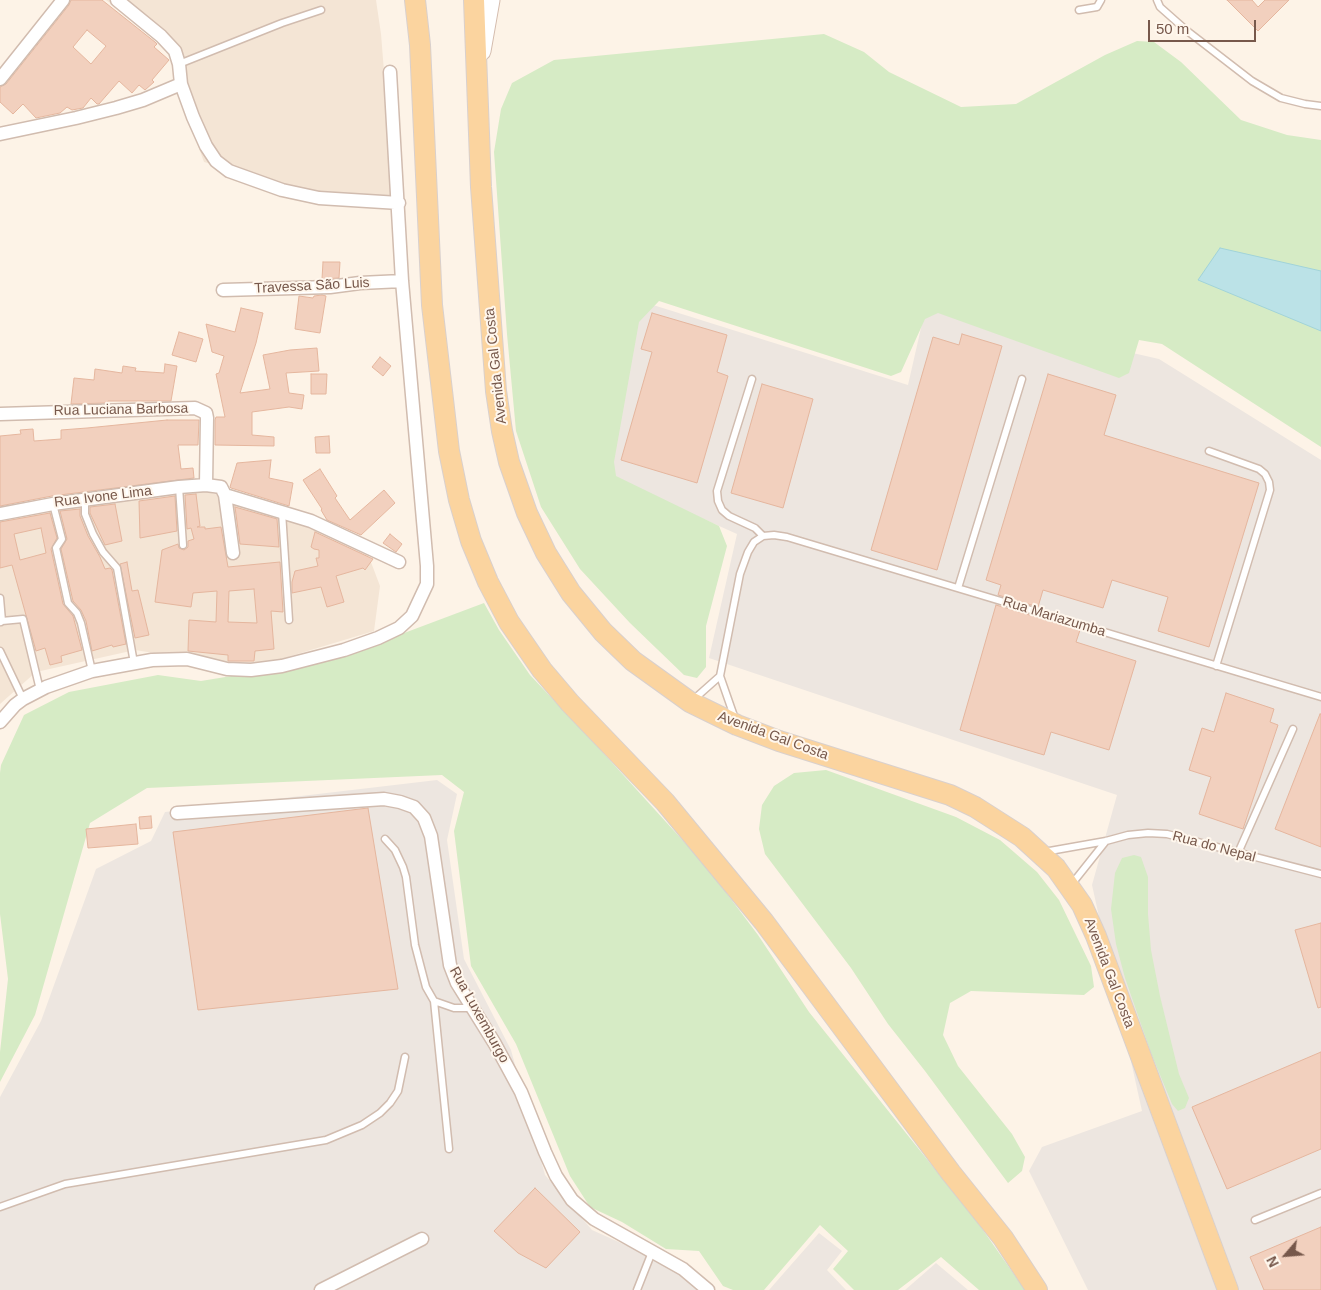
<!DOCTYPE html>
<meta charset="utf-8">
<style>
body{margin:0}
#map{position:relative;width:1321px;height:1290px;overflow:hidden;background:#fdf3e7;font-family:Helvetica,sans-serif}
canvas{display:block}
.north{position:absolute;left:1261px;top:1230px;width:50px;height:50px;-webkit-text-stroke:4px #fff7ed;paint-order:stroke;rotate:243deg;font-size:14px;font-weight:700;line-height:20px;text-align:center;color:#77584b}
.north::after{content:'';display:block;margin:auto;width:18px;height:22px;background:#77584b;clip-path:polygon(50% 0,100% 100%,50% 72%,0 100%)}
.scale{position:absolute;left:1148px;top:20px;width:108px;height:22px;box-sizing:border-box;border:2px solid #77584b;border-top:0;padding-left:6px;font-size:15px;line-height:18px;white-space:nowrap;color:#77584b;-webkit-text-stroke:4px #fff7ed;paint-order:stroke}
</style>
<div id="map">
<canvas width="1321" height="1290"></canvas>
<div class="north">N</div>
<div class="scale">50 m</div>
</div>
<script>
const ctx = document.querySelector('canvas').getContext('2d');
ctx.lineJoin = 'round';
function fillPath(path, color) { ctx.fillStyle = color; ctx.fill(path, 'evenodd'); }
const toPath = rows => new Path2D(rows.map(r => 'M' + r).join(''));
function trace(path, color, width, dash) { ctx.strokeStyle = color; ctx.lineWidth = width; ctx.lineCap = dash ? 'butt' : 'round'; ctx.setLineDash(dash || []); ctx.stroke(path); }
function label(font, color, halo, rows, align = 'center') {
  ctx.font = font + ' Helvetica,sans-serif'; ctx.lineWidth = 4; ctx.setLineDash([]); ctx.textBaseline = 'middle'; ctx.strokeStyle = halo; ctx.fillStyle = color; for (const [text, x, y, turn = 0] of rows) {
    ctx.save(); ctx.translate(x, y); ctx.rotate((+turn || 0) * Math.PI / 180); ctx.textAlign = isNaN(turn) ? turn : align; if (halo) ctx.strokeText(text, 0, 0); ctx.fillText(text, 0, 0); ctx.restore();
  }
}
const residential = toPath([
 [106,0,376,0,381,34,394,197,308,191,204,162,178,91,173,56,160,39],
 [190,488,215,494,306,523,366,549,380,586,374,631,261,665,236,666,135,650,36,672,0,704,0,513]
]);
const industrial = toPath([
 [634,299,908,385,926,306,1159,359,1321,460,1321,1290,1088,1290,1029,1171,1042,1147,1142,1111,1092,885,1117,795,709,658,737,534,610,477],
 [437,780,457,794,447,840,464,959,511,1050,545,1175,592,1230,641,1252,712,1290,0,1290,0,1097,41,1021,96,869,151,841,165,812],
 [819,1233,842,1251,827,1270,846,1290,769,1290],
 [936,1263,968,1290,905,1290]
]);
const green = toPath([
 [824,34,864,52,889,72,961,107,1016,104,1105,55,1137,41,1154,42,1181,62,1241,120,1287,135,1321,140,1321,447,1162,344,1139,340,1129,373,1119,378,938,313,925,319,901,372,891,376,659,301,639,322,614,462,616,476,719,526,727,546,706,626,706,667,697,678,684,675,630,623,580,569,541,507,516,431,507,334,494,152,501,109,512,83,554,60],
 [484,603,499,630,530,675,596,745,706,866,758,935,809,1012,978,1223,1025,1290,979,1290,941,1257,898,1290,854,1290,833,1269,848,1251,820,1225,764,1290,733,1290,723,1286,699,1251,666,1249,622,1222,590,1207,570,1176,516,1044,471,966,454,831,464,792,442,775,147,788,90,823,35,1015,0,1082,0,1052,8,979,0,914,0,773,1,765,24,715,69,692,158,675,201,681,335,659],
 [826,770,956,817,1000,840,1037,872,1059,900,1091,966,1094,987,1084,995,971,991,950,1003,943,1035,958,1066,1012,1134,1025,1157,1022,1171,1008,1183,925,1071,888,1024,851,968,765,854,759,829,762,805,774,786,794,773],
 [1134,855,1141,857,1148,877,1148,914,1151,950,1160,996,1179,1074,1189,1098,1185,1108,1178,1111,1172,1104,1151,1053,1125,978,1116,944,1111,909,1115,873,1122,858]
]);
const water = toPath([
 [1220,248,1321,271,1321,331,1198,280,1220,248]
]);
const building = toPath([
 [71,0,102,0,155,42,157,44,154,47,169,60,152,80,154,82,145,90,139,85,132,93,119,81,99,104,97,104,91,98,83,108,72,110,67,107,60,113,36,118,23,104,13,114,0,102,0,87,6,84,69,5,71,0],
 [87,30,106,46,91,64,73,47,87,30],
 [1227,0,1252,0,1258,7,1265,0,1289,0,1258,31,1227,0],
 [323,262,340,262,339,278,322,279,323,262],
 [322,295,326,296,320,333,295,329,299,296,313,298,314,296,322,295],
 [241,308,263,313,256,343,240,393,270,389,263,355,290,350,317,348,319,371,286,373,289,393,304,395,302,409,289,407,252,412,252,435,274,437,274,446,215,445,215,420,216,417,225,417,216,374,219,373,224,356,212,352,206,324,235,332,241,308],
 [652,313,727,335,717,372,728,376,697,483,621,460,652,352,641,349,652,313],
 [179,332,203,339,196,362,172,355,179,332],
 [962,334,1002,346,937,570,871,550,933,337,959,345,962,334],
 [380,357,391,366,383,376,372,367,380,357],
 [165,364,177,366,171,401,108,401,107,403,71,404,74,378,94,380,95,369,122,373,123,366,136,368,135,371,164,373,165,364],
 [311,374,327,374,326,394,311,394,311,374],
 [1048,374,1116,395,1104,435,1259,483,1209,647,1158,631,1168,597,1112,580,1103,608,1043,590,1038,607,998,595,1001,585,986,580,1048,374],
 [762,384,813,399,783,508,731,493,762,384],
 [167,420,199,420,198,445,178,445,181,469,193,468,194,478,52,496,0,506,0,436,21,434,20,430,33,429,34,441,61,439,61,430,87,428,167,420],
 [329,436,330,453,316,453,315,437,329,436],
 [271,460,269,478,293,483,289,506,231,488,230,487,237,463,271,460],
 [320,469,337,496,335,498,350,520,384,490,395,503,361,535,327,520,321,510,322,509,303,480,320,469],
 [196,494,200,526,197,527,205,527,205,529,221,527,228,567,280,562,283,612,271,611,274,649,255,651,254,661,228,661,228,655,188,651,189,620,216,622,217,591,193,593,191,607,155,602,162,550,178,544,179,548,184,550,188,547,188,541,194,539,191,528,187,529,185,495,196,494],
 [254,589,257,623,228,622,229,591,254,589],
 [175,496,177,531,140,538,139,501,175,496],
 [115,504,122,541,105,545,90,513,90,507,115,504],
 [235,507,277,519,279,547,240,544,235,507],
 [80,509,80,516,88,536,100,557,105,569,110,568,112,570,126,644,113,647,112,645,92,651,86,621,81,610,73,601,61,549,67,539,60,511,80,509],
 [50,513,57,538,51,549,63,604,73,616,82,650,61,656,62,662,50,665,45,648,36,651,12,565,0,568,0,522,50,513],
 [41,528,46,553,20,560,14,534,41,528],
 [315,532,373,559,365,570,363,568,336,576,344,602,327,607,321,587,292,593,292,582,295,571,318,566,316,558,319,558,319,550,314,549,311,547,315,532],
 [390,534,402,544,396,552,383,543,390,534],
 [127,562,132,591,138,590,149,635,135,638,120,564,127,562],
 [996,605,1080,630,1076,642,1136,661,1109,750,1051,732,1044,755,960,730,996,605],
 [1226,693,1274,709,1270,722,1278,725,1243,829,1199,814,1211,777,1189,770,1202,728,1214,732,1226,693],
 [1320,714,1321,714,1321,847,1275,829,1320,714],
 [368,808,398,989,198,1010,173,832,368,808],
 [151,816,152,828,140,829,139,817,151,816],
 [136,824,138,844,88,848,86,829,136,824],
 [1321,923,1321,1007,1318,1008,1295,930,1321,923],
 [1321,1052,1321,1149,1227,1189,1192,1107,1321,1052],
 [535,1188,580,1232,546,1268,518,1253,494,1231,535,1188],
 [1321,1227,1321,1290,1264,1290,1250,1257,1321,1227]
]);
const lane = toPath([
 [1157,0,1160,7,1186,30,1252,81,1281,98,1305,104,1321,106],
 [1079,10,1097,7,1101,0],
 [179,64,282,23,321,10],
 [752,379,717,491,718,501,722,510,729,516,755,528,763,536],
 [1209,451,1259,469,1265,474,1269,482,1270,490,1216,666],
 [179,487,183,545],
 [85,500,85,514,93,534,103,552,117,568,134,663],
 [53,504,62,539,56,548,68,603,77,613,81,623,92,671],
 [282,512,289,620],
 [958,588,1022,379],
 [0,598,2,621,1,622],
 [2,621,23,619,40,690],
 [0,651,23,699],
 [693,700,720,676],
 [735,719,720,676,740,574,748,552,754,542,763,536,774,535,787,537,1321,697],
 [385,839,395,850,403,867,406,877,415,945,426,987,434,1001,454,1008,472,1008],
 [1044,852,1106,841,1128,835,1148,833,1167,834,1321,874],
 [1238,853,1293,729],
 [1071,885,1106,841],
 [434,1001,449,1149],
 [0,1207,65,1184,326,1140,362,1125,380,1113,390,1103,398,1091,405,1057],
 [1255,1220,1321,1193],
 [637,1290,652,1252]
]);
const street = toPath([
 [117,0,161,36,175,51,179,64,181,84,193,117,206,146,216,161,229,171,282,190,319,198,399,203],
 [0,79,63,0],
 [0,134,76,118,116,108,143,100,181,84],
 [223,290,330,287,360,283,402,281],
 [0,414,195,408,206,413,207,418,206,485],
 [225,495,311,521,399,562],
 [0,514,53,504,179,487,206,485,221,487,225,495,233,553],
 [0,722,15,705,23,699,46,687,92,671,152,660,187,659,227,669,251,670,282,666,344,650,378,638,399,628,412,616,427,584,427,566,402,281,390,72],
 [177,813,384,799,400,802,414,807,424,818,431,836,450,965,457,983,495,1044,521,1092,545,1152,556,1176,572,1200,594,1219,683,1269,708,1290],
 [321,1290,422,1239]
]);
const secondary = toPath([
 [481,51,490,0]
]);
const primary = toPath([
 [415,0,420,45,432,305,449,451,459,500,471,541,488,582,509,622,542,670,570,703,665,802,764,922,951,1173,1003,1238,1037,1290],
 [474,0,481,187,496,391,502,431,509,462,527,513,546,553,571,593,603,632,633,661,690,702,737,725,779,741,950,795,975,807,1022,837,1056,868,1082,905,1096,936,1228,1290]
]);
const streetNames = [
 ["Travessa São Luis",312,286,-3],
 ["Avenida Gal Costa",496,366,-96],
 ["Rua Luciana Barbosa",121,410,-1],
 ["Rua Ivone Lima",103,497,-7],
 ["Rua Mariazumba",1054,617,17],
 ["Avenida Gal Costa",773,736,20],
 ["Rua do Nepal",1214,847,15],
 ["Avenida Gal Costa",1109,973,69],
 ["Rua Luxemburgo",479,1015,61]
];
fillPath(residential, '#f4e5d5');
fillPath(industrial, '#ede6e0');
fillPath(green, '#d6ebc5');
fillPath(water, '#bbe2e7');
trace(water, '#a1d3d9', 1);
fillPath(building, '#f2d0be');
trace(building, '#e5b69e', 1);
trace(lane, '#d1bcaf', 9);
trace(street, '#d1bcaf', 15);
trace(secondary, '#d4bcad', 21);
trace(primary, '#d9d0cd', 22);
trace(lane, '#fff', 6);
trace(street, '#fff', 12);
trace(secondary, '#fff', 19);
trace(primary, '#fbd49f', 20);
label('14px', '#77584b', '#fff7ed', streetNames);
</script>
